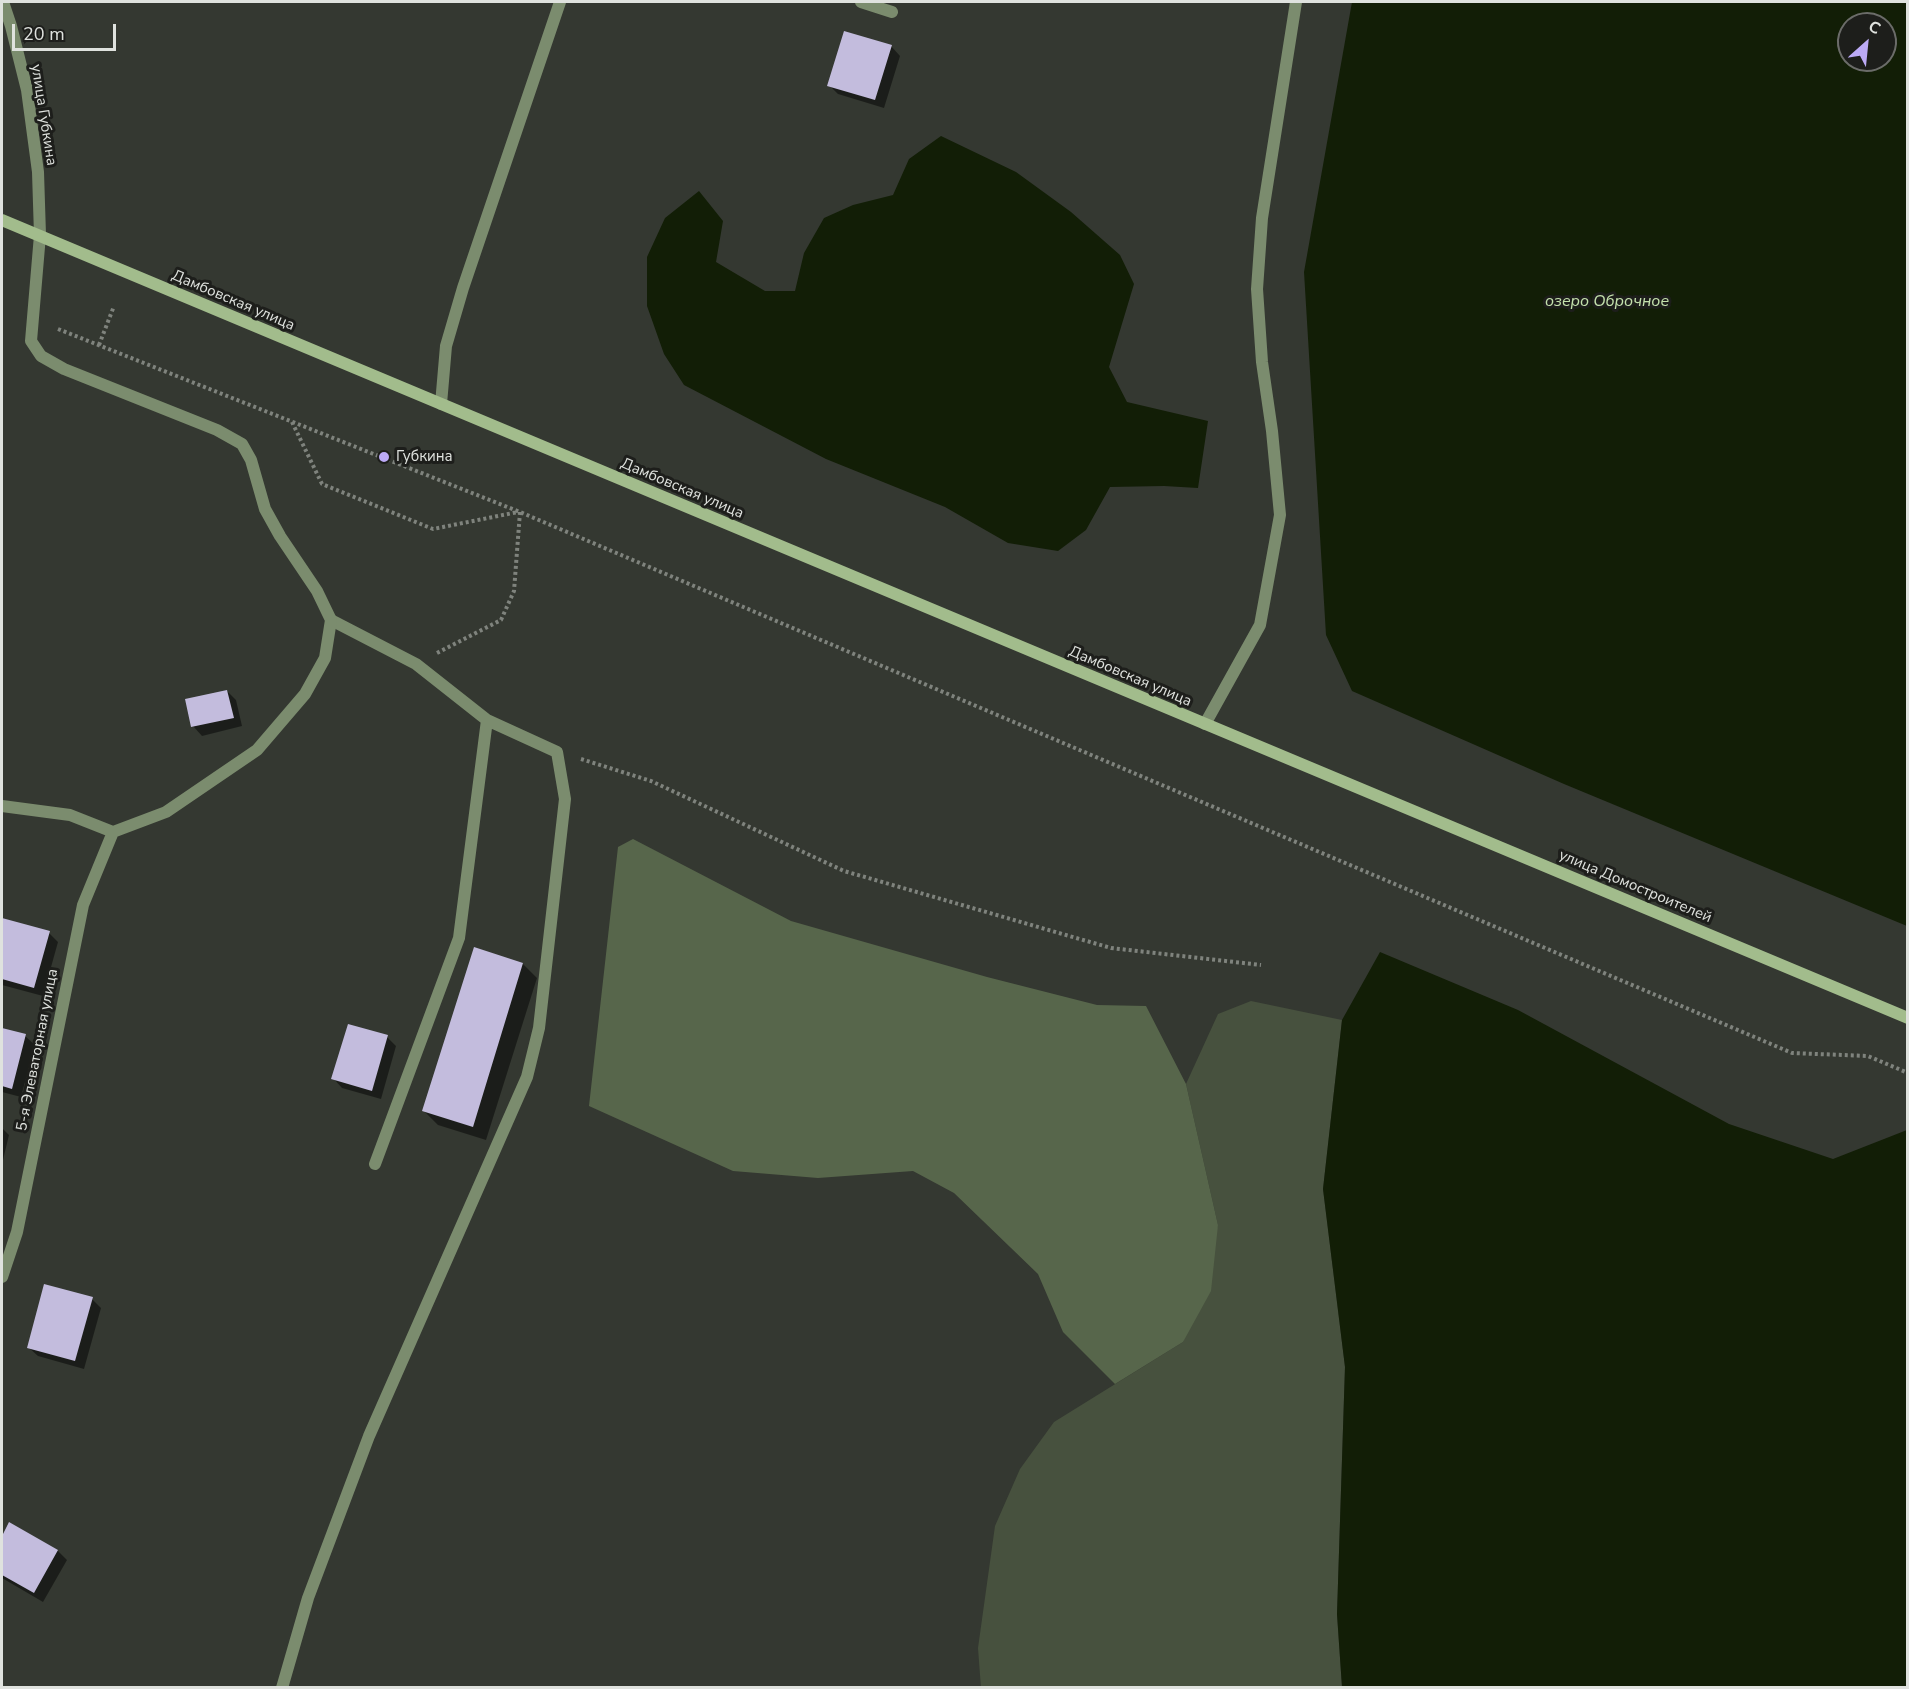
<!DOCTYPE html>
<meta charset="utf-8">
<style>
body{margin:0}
#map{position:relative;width:1909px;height:1689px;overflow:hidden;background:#343831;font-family:"Nunito Sans",sans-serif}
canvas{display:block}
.frame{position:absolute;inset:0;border:3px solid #dfe2de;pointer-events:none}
.north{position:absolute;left:1837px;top:12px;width:60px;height:60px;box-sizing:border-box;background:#1d1e1b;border:2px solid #6b6c69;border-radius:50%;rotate:27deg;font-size:16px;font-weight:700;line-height:24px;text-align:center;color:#dfe2de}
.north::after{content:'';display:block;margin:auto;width:21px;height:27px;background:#bcaaf6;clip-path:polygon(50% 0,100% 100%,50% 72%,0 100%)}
.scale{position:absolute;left:12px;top:24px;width:104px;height:27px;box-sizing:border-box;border:3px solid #dfe2de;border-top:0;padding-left:8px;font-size:18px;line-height:21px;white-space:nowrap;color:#dfe2de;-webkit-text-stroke:4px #1d1e1b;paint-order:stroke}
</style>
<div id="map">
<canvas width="1909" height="1689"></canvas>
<div class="frame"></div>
<div class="north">С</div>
<div class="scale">20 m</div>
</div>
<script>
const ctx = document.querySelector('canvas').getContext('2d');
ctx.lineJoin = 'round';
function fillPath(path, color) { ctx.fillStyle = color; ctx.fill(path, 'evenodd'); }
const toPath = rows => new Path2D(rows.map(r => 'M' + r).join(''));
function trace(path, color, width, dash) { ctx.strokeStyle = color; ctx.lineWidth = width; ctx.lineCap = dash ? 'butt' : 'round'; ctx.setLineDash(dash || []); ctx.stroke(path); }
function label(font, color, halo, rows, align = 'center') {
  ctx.font = font + ' "Nunito Sans",sans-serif'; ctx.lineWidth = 6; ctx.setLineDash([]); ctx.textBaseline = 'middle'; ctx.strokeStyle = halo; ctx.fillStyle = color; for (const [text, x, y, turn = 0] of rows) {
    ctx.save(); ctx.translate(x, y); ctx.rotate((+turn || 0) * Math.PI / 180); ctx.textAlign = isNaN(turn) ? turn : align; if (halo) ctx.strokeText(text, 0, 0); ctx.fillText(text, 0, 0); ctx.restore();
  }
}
const green = toPath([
 [1251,1001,1342,1020,1323,1189,1345,1367,1337,1614,1342,1687,981,1688,978,1648,995,1526,1020,1469,1054,1422,1183,1342,1218,1225,1186,1084,1218,1014]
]);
const forest = toPath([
 [633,839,791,921,987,977,1097,1005,1146,1006,1186,1084,1218,1225,1211,1291,1183,1342,1115,1384,1063,1332,1038,1274,954,1193,913,1171,818,1178,733,1171,589,1106,618,847]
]);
const water = toPath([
 [1352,2,1907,2,1907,926,1564,784,1352,691,1326,635,1304,272],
 [1849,24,1885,24,1885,60,1849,60],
 [941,136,1016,172,1071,212,1120,255,1134,284,1109,367,1127,402,1208,421,1198,488,1164,486,1110,487,1086,530,1058,551,1008,543,945,507,826,459,684,385,664,354,647,306,647,257,665,218,699,191,723,221,716,262,765,291,795,291,804,253,824,218,853,205,893,195,909,159],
 [1380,952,1518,1010,1729,1124,1833,1159,1907,1130,1907,1687,1342,1687,1337,1614,1345,1367,1323,1189,1342,1020]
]);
const shadow = toPath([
 [891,46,900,56,884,108,838,94,829,85],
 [227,691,236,700,242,726,202,736,193,726],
 [2,920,49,933,58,942,43,996,2,985],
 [475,949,523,964,537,978,486,1140,438,1125,424,1111],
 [2,1030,25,1036,35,1045,21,1097,2,1092],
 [387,1037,396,1046,381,1099,342,1088,333,1078],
 [2,1128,9,1135,2,1164],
 [92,1299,101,1308,84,1369,38,1356,28,1347],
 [10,1524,58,1551,67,1560,43,1602,2,1578,2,1539]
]);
const building = toPath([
 [844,31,892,45,875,100,827,86],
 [227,690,234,718,191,727,185,699],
 [2,918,50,931,34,988,2,979],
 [474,947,523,963,473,1127,422,1111],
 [348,1024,388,1035,372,1091,331,1079],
 [2,1028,26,1034,12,1089,2,1086],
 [44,1284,93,1297,75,1361,27,1348],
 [9,1522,58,1550,34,1593,2,1575,2,1536]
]);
const path = toPath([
 [58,329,520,512,1792,1053,1868,1056,1908,1073],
 [99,345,114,306],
 [292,422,322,484,433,529,518,512],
 [437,653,501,620,514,591,520,512],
 [581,759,651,781,844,871,1111,948,1261,965]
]);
const lane = toPath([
 [441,404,446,346,463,288,560,2],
 [1205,724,1260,625,1280,515,1272,431,1262,362,1257,289,1262,218,1296,2],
 [375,1164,459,938,487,720],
 [282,1688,308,1598,369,1436,527,1077,539,1028,565,799,557,752,487,720,416,664,331,620]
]);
const street = toPath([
 [861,2,892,12],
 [2,806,70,815,113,832,166,812,257,750,305,694,325,658,331,620,317,591,280,536,265,509,251,460,242,444,217,430,64,369,41,356,31,341,40,235,38,172,27,90,11,26,3,2],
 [2,1277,17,1232,83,905,113,832]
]);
const secondary = toPath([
 [2,220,1908,1018]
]);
const markers = [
 [384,457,6,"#bcaaf6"]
];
const streetNames = [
 ["улица Губкина",43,115,81],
 ["Дамбовская улица",233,301,23],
 ["Дамбовская улица",682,489,23],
 ["Дамбовская улица",1130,677,23],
 ["улица Домостроителей",1635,887,23],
 ["5-я Элеваторная улица",38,1050,-79]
];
const poiNames = [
 ["Губкина",396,457]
];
const waterNames = [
 ["озеро Оброчное",1607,302]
];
fillPath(green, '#47513e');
fillPath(forest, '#57664b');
fillPath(water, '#121e06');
fillPath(shadow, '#0007');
fillPath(building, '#c3bcdd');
trace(path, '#7f837d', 4, [3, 3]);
trace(lane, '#7b8c6e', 12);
trace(street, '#7b8c6e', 12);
trace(secondary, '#a2bc8c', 12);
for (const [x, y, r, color] of markers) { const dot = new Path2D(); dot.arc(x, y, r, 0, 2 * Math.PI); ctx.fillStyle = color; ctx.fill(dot); trace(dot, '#1d1e1b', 2); }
label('15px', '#dfe2de', '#1d1e1b', streetNames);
label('15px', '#dfe2de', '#1d1e1b', poiNames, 'left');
label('italic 16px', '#c4e1ad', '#1d1e1b', waterNames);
</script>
